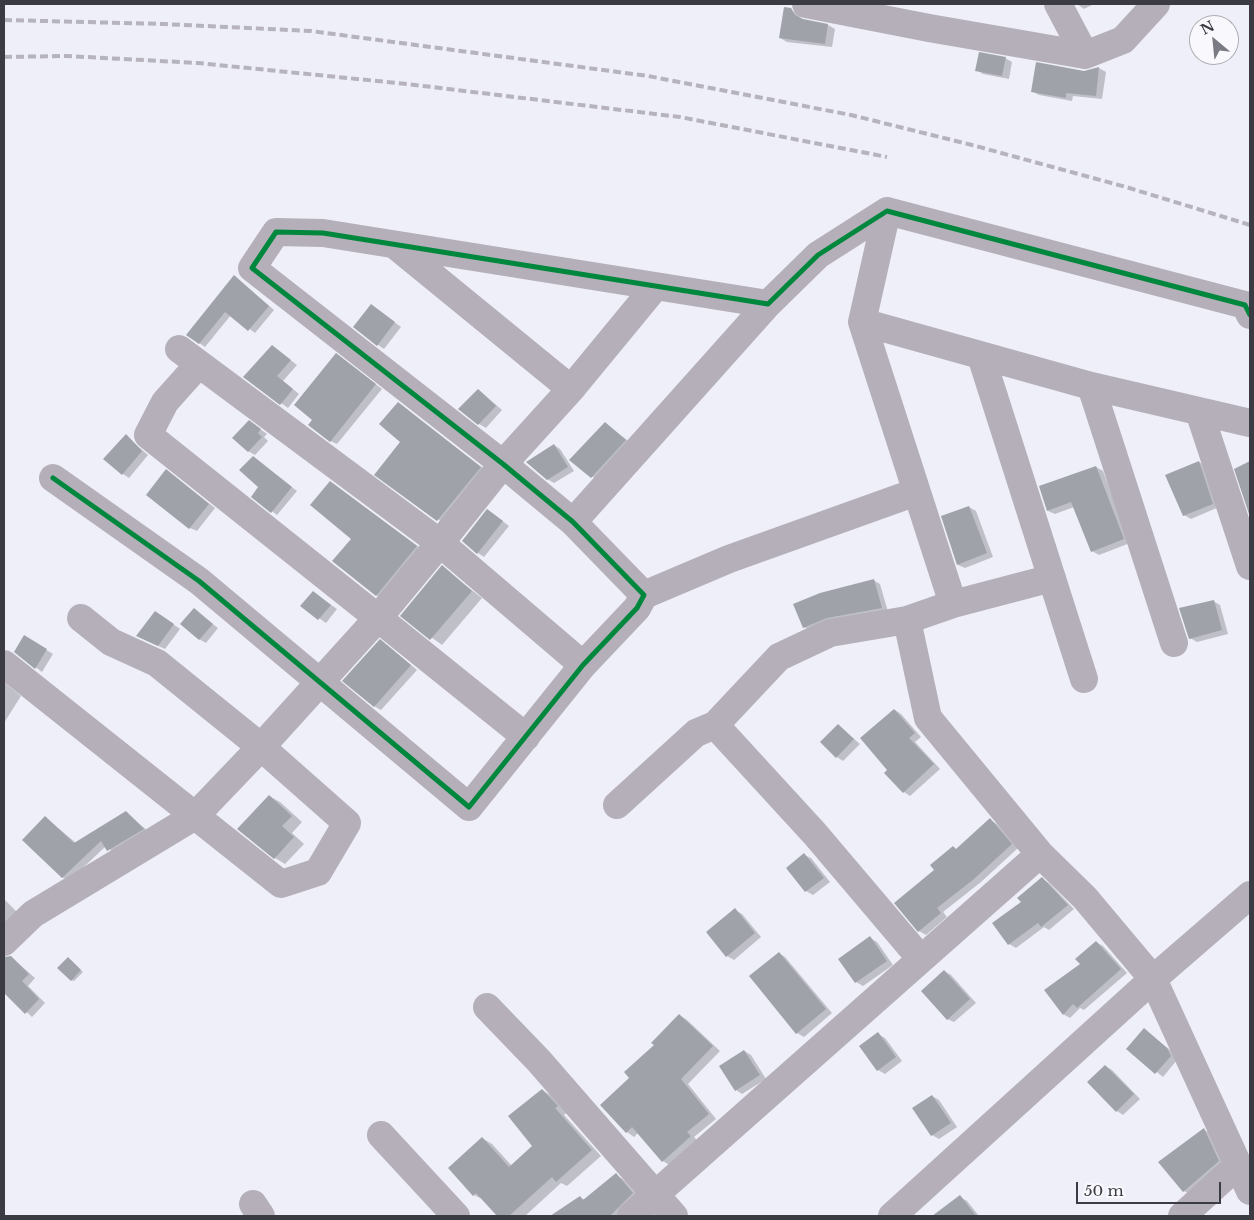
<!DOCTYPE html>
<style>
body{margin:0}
#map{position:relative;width:1254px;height:1220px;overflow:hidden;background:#eeeff9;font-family:"Libre Baskerville",serif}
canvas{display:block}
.frame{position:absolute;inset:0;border:5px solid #3a3b43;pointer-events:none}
.north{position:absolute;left:1189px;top:15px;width:50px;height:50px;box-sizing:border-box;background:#f9f9fd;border:1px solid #adadb3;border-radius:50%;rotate:332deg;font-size:14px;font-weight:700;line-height:20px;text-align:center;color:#3a3b43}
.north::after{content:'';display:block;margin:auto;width:18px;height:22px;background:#797a83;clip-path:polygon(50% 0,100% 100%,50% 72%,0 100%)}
.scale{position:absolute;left:1076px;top:1182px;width:145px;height:22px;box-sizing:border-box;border:2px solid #3a3b43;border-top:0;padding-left:6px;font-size:15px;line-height:18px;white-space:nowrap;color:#3a3b43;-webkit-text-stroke:4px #f9f9fd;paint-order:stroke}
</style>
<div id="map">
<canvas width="1254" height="1220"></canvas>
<div class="frame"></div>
<div class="north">N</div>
<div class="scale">50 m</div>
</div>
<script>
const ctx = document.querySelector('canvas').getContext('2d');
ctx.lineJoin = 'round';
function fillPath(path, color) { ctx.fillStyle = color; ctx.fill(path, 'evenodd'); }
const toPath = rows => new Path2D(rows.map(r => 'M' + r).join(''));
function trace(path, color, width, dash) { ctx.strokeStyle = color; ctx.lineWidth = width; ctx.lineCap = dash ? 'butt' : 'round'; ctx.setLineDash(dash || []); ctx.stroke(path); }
const shadow = toPath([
 [1077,4,1094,4,1084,9],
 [791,10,798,14,802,20,828,25,835,29,832,47,787,42,780,38],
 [1005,58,1012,62,1009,79,983,74,977,70],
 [1099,68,1106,72,1102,99,1073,96,1072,101,1039,95,1032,91],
 [234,276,274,310,255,333,231,315,205,347,188,335],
 [378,310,401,327,384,349,378,345],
 [272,346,297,365,283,381,299,394,288,408,245,377],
 [343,359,382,389,337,444,330,441,314,420],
 [479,390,502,410,486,428,479,424],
 [398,404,488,472,446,525,376,474,402,442],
 [605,423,632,444,598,481,571,460],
 [256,426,267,434,264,437,268,441,255,455,248,451],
 [126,436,148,455,129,478,123,474],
 [554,445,560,449,574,471,554,483,547,479],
 [258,461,297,491,277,515,252,496,260,487],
 [1199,462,1206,466,1219,507,1191,519,1184,515],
 [1250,463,1250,515,1236,469],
 [1096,467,1103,471,1130,543,1099,555,1092,551,1074,507,1055,514,1048,511],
 [173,475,215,508,197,531,190,528],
 [330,482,423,550,383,599,376,595],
 [969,507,976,511,993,557,965,568,958,565],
 [488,510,509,526,484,557,478,553],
 [442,567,482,598,442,645,402,616],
 [873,580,880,584,888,612,811,631,804,627],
 [313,592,337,609,326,623,302,606],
 [1213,601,1220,605,1228,634,1197,642,1190,638],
 [194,610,218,628,206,643,199,639],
 [162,616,180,629,165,649,145,640],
 [25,637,53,654,42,672,16,652],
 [387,645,417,670,381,710,374,706],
 [4,682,21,696,4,723],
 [895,710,901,714,921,737,915,742,940,769,910,796,904,792,889,770],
 [839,726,860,744,843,761,837,757],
 [269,796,280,802,302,822,292,833,304,844,285,864,275,858],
 [126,812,150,833,115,854,106,846,69,881,62,877,45,817,76,843],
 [990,820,997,824,1018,848,981,882,943,912,947,917,926,935,919,931,935,870],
 [804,855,811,858,830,882,813,895,806,891,787,868],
 [1042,879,1049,883,1074,909,1049,930,1044,927,1016,948,1009,944,1022,902],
 [4,899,18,913,4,927],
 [735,910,742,914,761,937,734,960,727,956],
 [870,938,877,942,893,965,863,986,856,982,840,959],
 [1096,942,1103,946,1127,973,1084,1010,1080,1008,1070,1018,1063,1014,1082,964],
 [779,953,785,957,832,1013,804,1037,797,1033,751,976],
 [11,957,35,978,28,986,45,1003,32,1017,4,991,4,964],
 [71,960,83,972,74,981,71,980],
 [944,971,951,975,976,1003,954,1022,947,1019],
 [679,1015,687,1020,720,1051,688,1084,716,1119,694,1137,698,1141,671,1166,663,1161,638,1133,634,1137,627,1132,631,1078],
 [1145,1030,1174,1053,1177,1060,1163,1077,1128,1049],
 [878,1034,885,1038,902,1061,885,1074,878,1070],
 [744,1051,751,1055,766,1079,742,1094,736,1090],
 [1105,1066,1112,1070,1140,1099,1123,1115,1117,1111],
 [542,1090,552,1096,567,1112,564,1115,601,1156,567,1186,561,1183,525,1216,499,1216,484,1200,474,1195,482,1138,492,1144,512,1166,534,1146],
 [932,1096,939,1100,957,1127,939,1139,932,1135],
 [1204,1130,1211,1133,1225,1165,1191,1195,1184,1191],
 [616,1175,623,1179,639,1197,620,1216,552,1216,580,1197,585,1200],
 [960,1197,967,1201,979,1216,947,1216,943,1210]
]);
const building = toPath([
 [784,7,791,8,795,15,803,19,828,24,825,44,779,38],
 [979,52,1006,57,1002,76,975,71],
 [1036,62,1084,71,1099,67,1096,96,1066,93,1066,98,1031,92],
 [234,275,269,306,248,331,225,312,199,344,186,335],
 [371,304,395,322,377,346,353,327],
 [272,345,291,360,277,376,293,389,280,405,243,377],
 [336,353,376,384,330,442,308,425,312,420,294,405],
 [478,389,496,406,478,425,458,409],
 [398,402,481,467,437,521,374,475,400,442,379,424],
 [249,420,261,429,258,433,262,437,248,452,232,438],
 [605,422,626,440,591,478,569,460],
 [126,434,142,451,122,475,103,459],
 [554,444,568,467,547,480,526,462],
 [253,456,292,487,271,513,251,497,258,487,239,470],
 [1199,461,1213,504,1183,516,1165,475],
 [1250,461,1250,517,1234,469],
 [1096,466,1124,539,1091,552,1071,502,1047,511,1039,486],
 [166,469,209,504,189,529,146,495],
 [330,481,417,546,376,596,332,561,351,539,310,505],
 [969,506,987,553,957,565,941,516],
 [487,509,503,521,477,554,462,541],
 [442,565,472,591,430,640,400,616],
 [874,579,882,608,827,618,803,628,793,604,820,593],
 [313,591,331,605,318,620,300,606],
 [1214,600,1222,630,1189,639,1179,608],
 [194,608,213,624,199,640,180,624],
 [155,611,174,624,158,646,136,636],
 [24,635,47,649,35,669,14,652],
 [380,639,411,665,374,707,342,681],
 [894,709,915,733,909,738,934,764,903,793,884,773,887,770,860,738],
 [838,724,854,739,836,758,820,742],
 [269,795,292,816,282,826,294,837,274,859,237,829],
 [126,811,144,829,107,851,101,841,62,878,22,840,45,816,74,843],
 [990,818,1012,844,974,879,937,908,941,913,918,932,894,903,934,870,930,865,953,846,956,849],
 [804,853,824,878,805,892,786,868],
 [1042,877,1068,905,1041,927,1038,923,1008,945,992,923,1021,902,1017,898],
 [735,908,755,933,726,957,706,932],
 [870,936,887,961,855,983,838,959],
 [1096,941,1121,969,1077,1008,1073,1004,1063,1015,1044,990,1080,964,1075,959],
 [779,952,826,1009,796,1034,749,976],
 [11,956,29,974,22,981,39,999,25,1014,4,993,4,957],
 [68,957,81,970,71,981,57,968],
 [944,970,970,999,947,1020,921,991],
 [679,1014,713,1046,681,1079,709,1114,687,1132,691,1136,662,1162,632,1127,626,1133,600,1105,629,1078,624,1072,654,1045,651,1043],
 [1144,1028,1167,1048,1171,1056,1155,1074,1126,1049],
 [878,1032,896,1057,877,1071,859,1046],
 [744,1050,760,1075,735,1091,719,1066],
 [1105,1065,1134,1094,1116,1112,1087,1082],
 [542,1089,558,1106,555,1108,592,1150,556,1182,552,1177,509,1216,497,1216,476,1193,473,1196,448,1168,482,1137,509,1167,532,1146,508,1116],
 [932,1095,951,1123,931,1136,912,1108],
 [1204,1128,1219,1161,1183,1192,1158,1162],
 [616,1173,633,1193,610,1216,550,1216,580,1196,583,1200],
 [960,1195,976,1216,932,1216]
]);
const minor = toPath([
 [806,4,929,28,1085,55,1123,40,1156,4],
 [1058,4,1085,55],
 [887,211,862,322,953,604],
 [396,246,571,389],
 [862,322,1091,386,1250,423],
 [179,349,440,543,503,464,571,389,655,287],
 [981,356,1084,679],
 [1091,386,1174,643],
 [1199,411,1250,566],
 [53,478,199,581,469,807,583,665,637,608,644,595,573,522,503,464,252,268,276,232,323,233,768,304,818,255,887,211,1245,305,1250,315],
 [573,522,768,304],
 [644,595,729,559,916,492],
 [907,620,928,718,1040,854,1085,898,1153,979,1250,1191],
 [4,664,281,884,318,872,347,823,261,747,157,663,111,642,81,618],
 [715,725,815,834,921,959],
 [526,737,378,618,440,543,583,665],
 [617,805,696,733,715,725,779,657,830,633,907,620,953,604,1052,578],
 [4,942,33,914,195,816,261,747,378,618,148,435,165,402,199,364],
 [487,1007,539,1061,674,1216],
 [381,1135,456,1216],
 [253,1204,261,1216],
 [631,1216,1040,854],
 [892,1216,1153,979,1250,895],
 [1182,1216,1238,1165]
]);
const rail = toPath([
 [4,20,164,24,311,31,648,76,851,115,972,145,1126,187,1250,225],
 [4,57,67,56,198,63,407,84,680,117,887,157]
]);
const cycleway = toPath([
 [53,478,199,581,469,807,583,665,637,608,644,595,573,522,503,464,252,268,276,232,323,233,768,304,818,255,887,211,1245,305,1250,315]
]);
fillPath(shadow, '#0003');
fillPath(building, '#9fa3a9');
trace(minor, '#b5afb9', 28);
trace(rail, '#b6b3bc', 4, [8, 4]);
trace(cycleway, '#00873e', 5);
</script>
